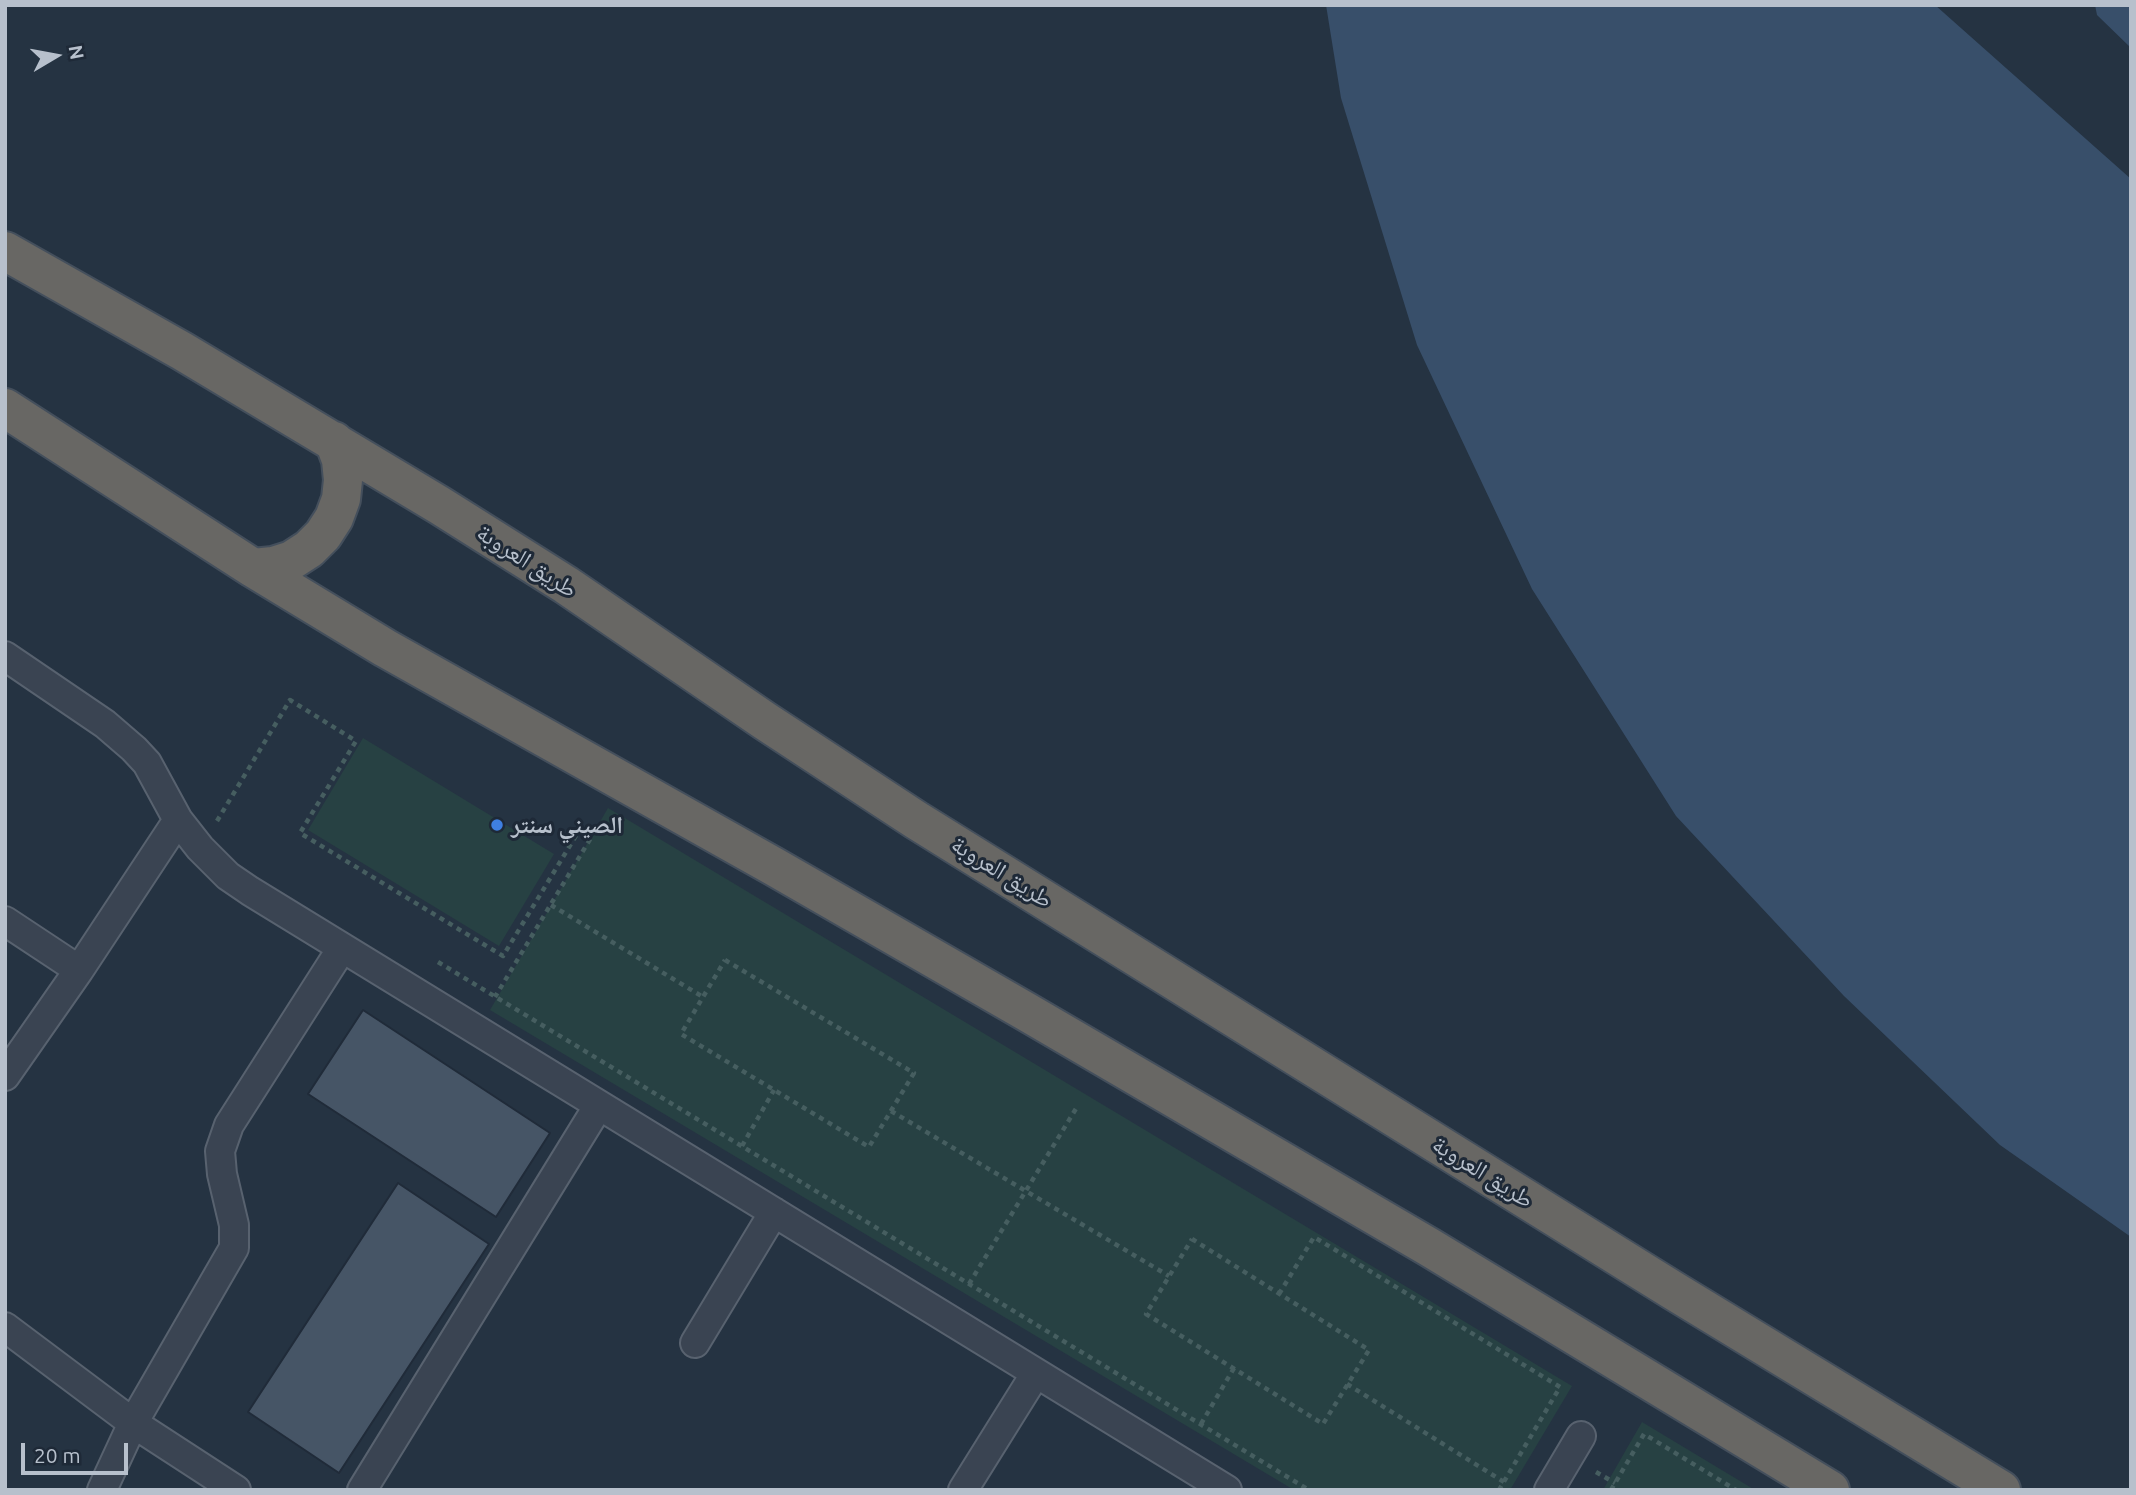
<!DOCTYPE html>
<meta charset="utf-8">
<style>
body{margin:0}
#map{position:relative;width:2136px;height:1495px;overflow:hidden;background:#253342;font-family:Ubuntu,sans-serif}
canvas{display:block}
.frame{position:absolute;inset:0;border:7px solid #b7c0cc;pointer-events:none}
.north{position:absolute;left:21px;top:21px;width:70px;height:70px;-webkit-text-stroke:5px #1e2937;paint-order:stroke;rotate:80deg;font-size:19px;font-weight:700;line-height:28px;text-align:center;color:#b7c0cc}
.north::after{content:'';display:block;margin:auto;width:24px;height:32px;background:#b7c0cc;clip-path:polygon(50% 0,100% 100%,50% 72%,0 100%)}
.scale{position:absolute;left:21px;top:1443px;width:107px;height:32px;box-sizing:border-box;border:4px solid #b7c0cc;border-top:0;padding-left:9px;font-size:21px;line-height:24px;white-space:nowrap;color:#b7c0cc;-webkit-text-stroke:5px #1e2937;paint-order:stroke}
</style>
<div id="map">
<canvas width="2136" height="1495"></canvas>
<div class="frame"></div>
<div class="north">N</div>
<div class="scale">20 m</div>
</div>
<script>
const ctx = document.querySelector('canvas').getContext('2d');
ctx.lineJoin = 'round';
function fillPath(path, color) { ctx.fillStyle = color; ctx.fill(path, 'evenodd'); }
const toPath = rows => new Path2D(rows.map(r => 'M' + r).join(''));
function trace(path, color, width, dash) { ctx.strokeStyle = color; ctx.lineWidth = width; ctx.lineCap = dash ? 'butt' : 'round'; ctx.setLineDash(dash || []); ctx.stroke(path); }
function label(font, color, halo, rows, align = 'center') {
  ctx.font = font + ' Ubuntu,"Noto Naskh Arabic",sans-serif'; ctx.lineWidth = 6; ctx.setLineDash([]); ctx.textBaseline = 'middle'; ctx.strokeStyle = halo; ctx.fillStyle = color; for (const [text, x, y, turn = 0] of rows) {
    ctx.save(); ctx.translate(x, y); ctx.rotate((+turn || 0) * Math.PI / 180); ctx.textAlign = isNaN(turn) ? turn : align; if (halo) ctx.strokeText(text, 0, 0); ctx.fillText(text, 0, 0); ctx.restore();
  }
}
const green = toPath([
 [363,738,554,854,499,946,308,830],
 [608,808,1572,1386,1510,1490,1294,1490,490,1010],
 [1642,1422,1755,1490,1603,1490]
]);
const water = toPath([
 [1326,5,1935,5,2131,179,2131,1237,2000,1145,1844,996,1676,816,1532,589,1417,345,1341,98],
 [2095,5,2131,5,2131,48,2097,15]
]);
const building = toPath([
 [363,1010,550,1133,496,1217,308,1094,363,1010],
 [398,1183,489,1244,339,1473,248,1412,398,1183]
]);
const path = toPath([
 [217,821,290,700,356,741,300,833,503,956,580,829,592,836,495,997],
 [551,905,703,997],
 [725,960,914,1073,869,1147,681,1034,725,960],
 [438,962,1309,1490],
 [891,1111,1169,1276],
 [742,1146,774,1090],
 [1192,1239,1369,1350,1323,1424,1146,1314,1192,1239],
 [969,1284,1077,1107],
 [1279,1294,1314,1237,1560,1387,1499,1490],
 [1347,1384,1504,1482],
 [1201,1424,1234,1368],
 [1596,1472,1615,1483],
 [1611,1490,1644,1434,1736,1490]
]);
const minor = toPath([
 [5,656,105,724,134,749,147,763,178,820,200,848,228,876,250,891,1227,1490],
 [5,921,79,970],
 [5,1076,79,970,178,820],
 [5,1327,133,1423,236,1490],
 [695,1343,774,1212],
 [102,1490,133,1423,234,1248,234,1225,222,1174,220,1151,229,1125,342,948],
 [362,1490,599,1105],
 [963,1490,1036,1373],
 [1549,1490,1581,1436]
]);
const trunk = toPath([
 [5,251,182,351,439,505,566,585,765,721,916,820,1674,1291,2001,1490],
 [5,408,253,568,385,648,773,866,1025,1011,1429,1247,1830,1490],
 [253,568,273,566,292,560,309,549,323,535,334,518,341,499,343,480,341,460,334,441]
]);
const markers = [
 [497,825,7,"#3f7fe0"]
];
const streetNames = [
 ["طريق العروبة",527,561,33],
 ["طريق العروبة",1002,872,32],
 ["طريق العروبة",1483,1172,32]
];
const poiNames = [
 ["الصيني سنتر",511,825]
];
fillPath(green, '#274143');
fillPath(water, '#384f6a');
fillPath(building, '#465566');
trace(building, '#202b39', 2);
trace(minor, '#58626f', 32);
trace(trunk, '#444f5c', 42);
trace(path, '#465e60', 4.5, [5, 5]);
trace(minor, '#3a4452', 28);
trace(trunk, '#686764', 38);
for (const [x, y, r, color] of markers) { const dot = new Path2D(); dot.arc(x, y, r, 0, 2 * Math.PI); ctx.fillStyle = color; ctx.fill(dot); trace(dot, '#1e2937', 2.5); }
label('24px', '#b7c0cc', '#1e2937', streetNames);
label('bold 24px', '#b7c0cc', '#1e2937', poiNames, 'left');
</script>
